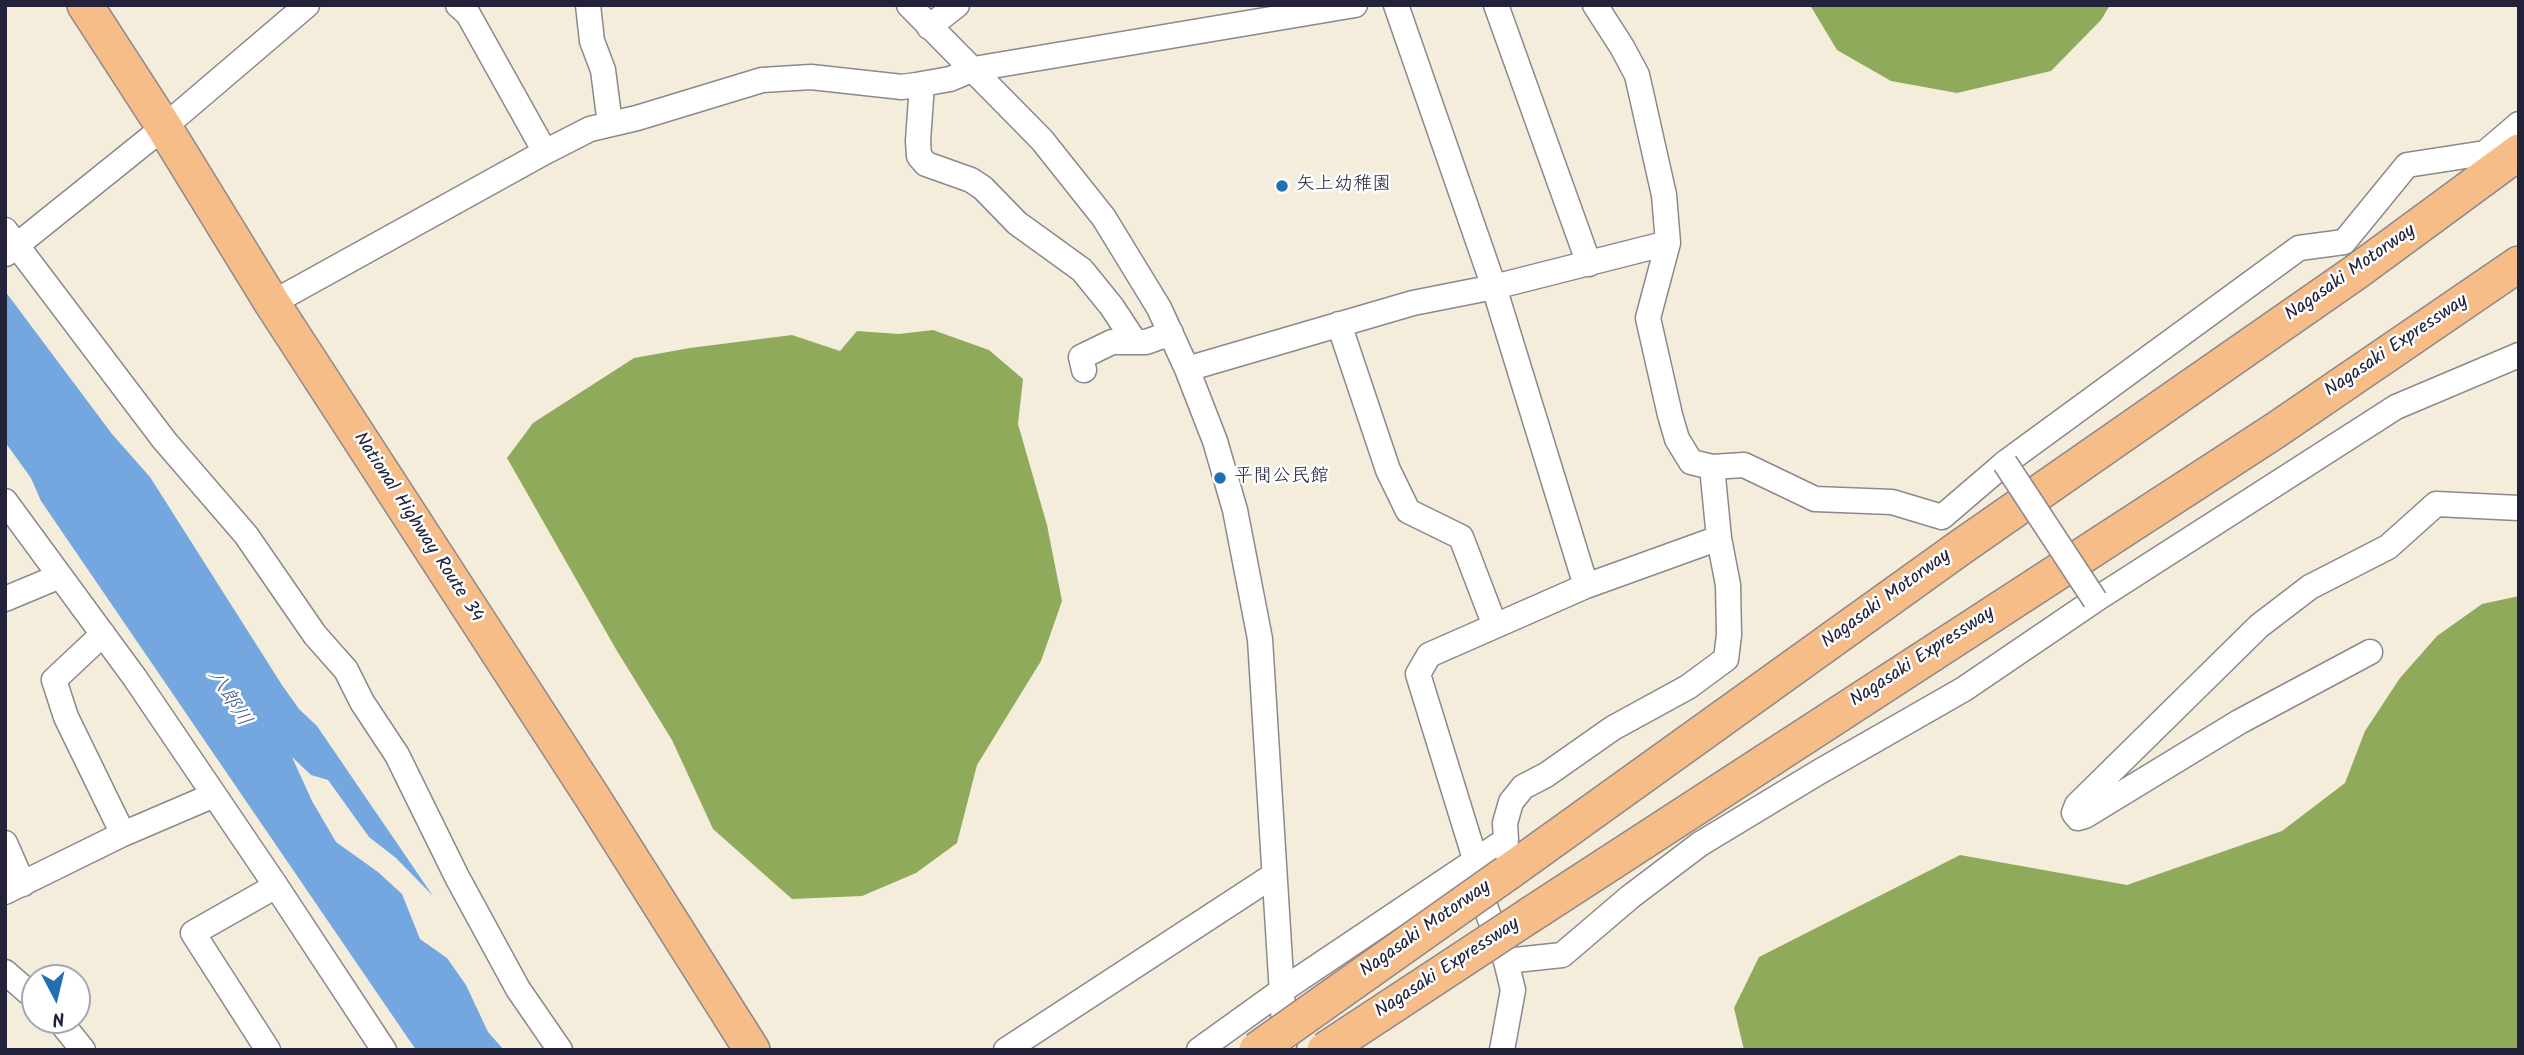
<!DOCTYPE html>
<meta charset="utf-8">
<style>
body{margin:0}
#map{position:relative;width:2524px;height:1055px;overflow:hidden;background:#f5eddb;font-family:Kalam,sans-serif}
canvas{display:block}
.frame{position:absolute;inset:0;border:7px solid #22223b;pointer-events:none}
.north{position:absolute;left:21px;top:964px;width:70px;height:70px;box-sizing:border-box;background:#fff;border:2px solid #a7a7b1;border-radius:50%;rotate:173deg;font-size:19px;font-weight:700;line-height:28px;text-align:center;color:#22223b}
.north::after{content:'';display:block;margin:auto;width:24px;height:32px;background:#1f6fb2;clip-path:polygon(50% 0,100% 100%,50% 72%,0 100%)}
</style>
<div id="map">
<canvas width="2524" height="1055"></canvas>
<div class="frame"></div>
<div class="north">N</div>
</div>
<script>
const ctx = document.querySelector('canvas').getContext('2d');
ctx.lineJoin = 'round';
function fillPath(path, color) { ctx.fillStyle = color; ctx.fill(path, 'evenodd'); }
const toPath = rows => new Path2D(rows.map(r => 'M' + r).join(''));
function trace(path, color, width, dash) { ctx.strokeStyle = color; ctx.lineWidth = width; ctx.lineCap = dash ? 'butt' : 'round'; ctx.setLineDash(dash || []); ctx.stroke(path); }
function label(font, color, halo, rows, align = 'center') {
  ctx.font = font + ' Kalam,"Klee One",sans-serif'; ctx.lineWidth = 5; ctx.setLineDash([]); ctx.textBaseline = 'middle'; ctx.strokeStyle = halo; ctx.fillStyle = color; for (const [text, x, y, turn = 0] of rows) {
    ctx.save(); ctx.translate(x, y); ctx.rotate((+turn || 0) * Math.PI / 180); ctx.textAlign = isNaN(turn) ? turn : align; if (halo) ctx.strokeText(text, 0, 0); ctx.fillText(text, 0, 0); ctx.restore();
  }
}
const forest = toPath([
 [1810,5,2110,5,2101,20,2051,71,1957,93,1891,81,1837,50],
 [933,330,989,350,1023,379,1018,424,1047,525,1062,601,1041,661,977,765,957,843,916,873,862,896,792,899,713,829,672,740,617,651,507,458,533,423,634,358,690,348,792,335,840,351,857,331,899,334],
 [2519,596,2519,1050,1744,1050,1734,1008,1759,957,1960,855,2127,885,2282,831,2345,783,2365,731,2400,678,2437,636,2482,604]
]);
const water = toPath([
 [5,291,112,434,150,477,282,685,299,709,317,726,433,896,396,858,369,837,328,780,311,775,292,757,312,801,336,842,378,872,402,894,420,939,447,958,466,985,488,1032,504,1050,416,1050,41,501,31,478,5,442]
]);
const minor = toPath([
 [588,5,592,41,603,70,610,124],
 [909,5,1042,140,1104,218,1159,308,1187,369,1215,441,1235,510,1260,639,1285,1042],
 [1396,5,1494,287,1586,586],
 [1496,5,1589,264],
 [929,27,957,5],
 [922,84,918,141,919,156,926,164,971,180,983,188,1017,223,1082,270,1112,307,1135,342],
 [545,152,590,129,637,118,762,80,811,77,902,87,916,85,950,79,974,69,1355,5],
 [5,230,164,440,246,535,315,635,346,670,362,702,397,755,457,877,518,989,560,1050],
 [1668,243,1648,318,1670,415,1677,439,1691,462,1712,467],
 [6,254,164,127,307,5],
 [272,303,545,152,468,14,458,5],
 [1339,324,1388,470,1408,511,1461,537,1495,626],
 [1187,369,1413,303,1494,287,1668,243,1664,195,1637,75,1622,47,1595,5],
 [1084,370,1081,357,1112,342,1146,342,1171,333],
 [5,501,135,678,276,886,384,1050],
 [5,599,60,576],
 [103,634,54,680,66,717,123,834],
 [2370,652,2239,722,2085,816,2078,818,2074,813,2077,805,2259,626,2310,587,2388,547,2436,504,2519,508],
 [5,843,23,884],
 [1475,859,1418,674,1429,655,1586,586,1719,538,1712,467,1744,465,1815,499,1892,502,1942,517,2005,463,2299,248,2344,242,2407,165,2485,153,2519,124],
 [1475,880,1506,961,1562,955,1630,897,1700,844,1819,772,1964,689,2095,600,2396,407,2519,355],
 [5,892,123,834,214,795],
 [5,972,35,998],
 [59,1020,83,1050],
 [268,1050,193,933,276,886],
 [1006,1050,1274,875],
 [1199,1050,1281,991,1506,840,1505,823,1511,802,1523,787,1546,775,1613,728,1688,687,1726,659,1729,635,1728,585,1719,538],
 [1502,1050,1513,990,1506,961]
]);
const highway = toPath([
 [85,5,164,127,272,303,591,795,752,1050],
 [1507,873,1961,547,2356,272,2519,152],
 [1530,915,2276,430,2519,264]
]);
const minorBridge = toPath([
 [2005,463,2095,600]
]);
const highwayBridge = toPath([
 [1257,1050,1507,873],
 [1325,1050,1530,915]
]);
const markers = [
 [1282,186,7,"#1f6fb2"],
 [1220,478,7,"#1f6fb2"]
];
const poiNames = [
 ["矢上幼稚園",1296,186],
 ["平間公民館",1234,478]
];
const streetNames = [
 ["Nagasaki Motorway",2351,274,-35],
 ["Nagasaki Expressway",2397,347,-34],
 ["National Highway Route 34",417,528,57],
 ["Nagasaki Motorway",1887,600,-36],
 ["Nagasaki Expressway",1923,658,-33],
 ["Nagasaki Motorway",1426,930,-35],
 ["Nagasaki Expressway",1448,969,-33]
];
const waterNames = [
 ["八郎川",228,699,58]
];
fillPath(forest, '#90aa5c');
fillPath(water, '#74a7e0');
trace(minor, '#8c888b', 27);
trace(highway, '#8c888b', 38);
trace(minor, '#fff', 24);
trace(highway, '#f7bd88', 35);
trace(minorBridge, '#8c888b', 27, []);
trace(highwayBridge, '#8c888b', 38, []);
trace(minorBridge, '#fff', 24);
trace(highwayBridge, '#f7bd88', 35);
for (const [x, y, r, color] of markers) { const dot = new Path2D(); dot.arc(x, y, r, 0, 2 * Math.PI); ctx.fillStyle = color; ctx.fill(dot); trace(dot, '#fff', 2.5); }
label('19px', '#22223b', '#fff', poiNames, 'left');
label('19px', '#22223b', '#fff', streetNames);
label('italic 21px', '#475e85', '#fff', waterNames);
</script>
